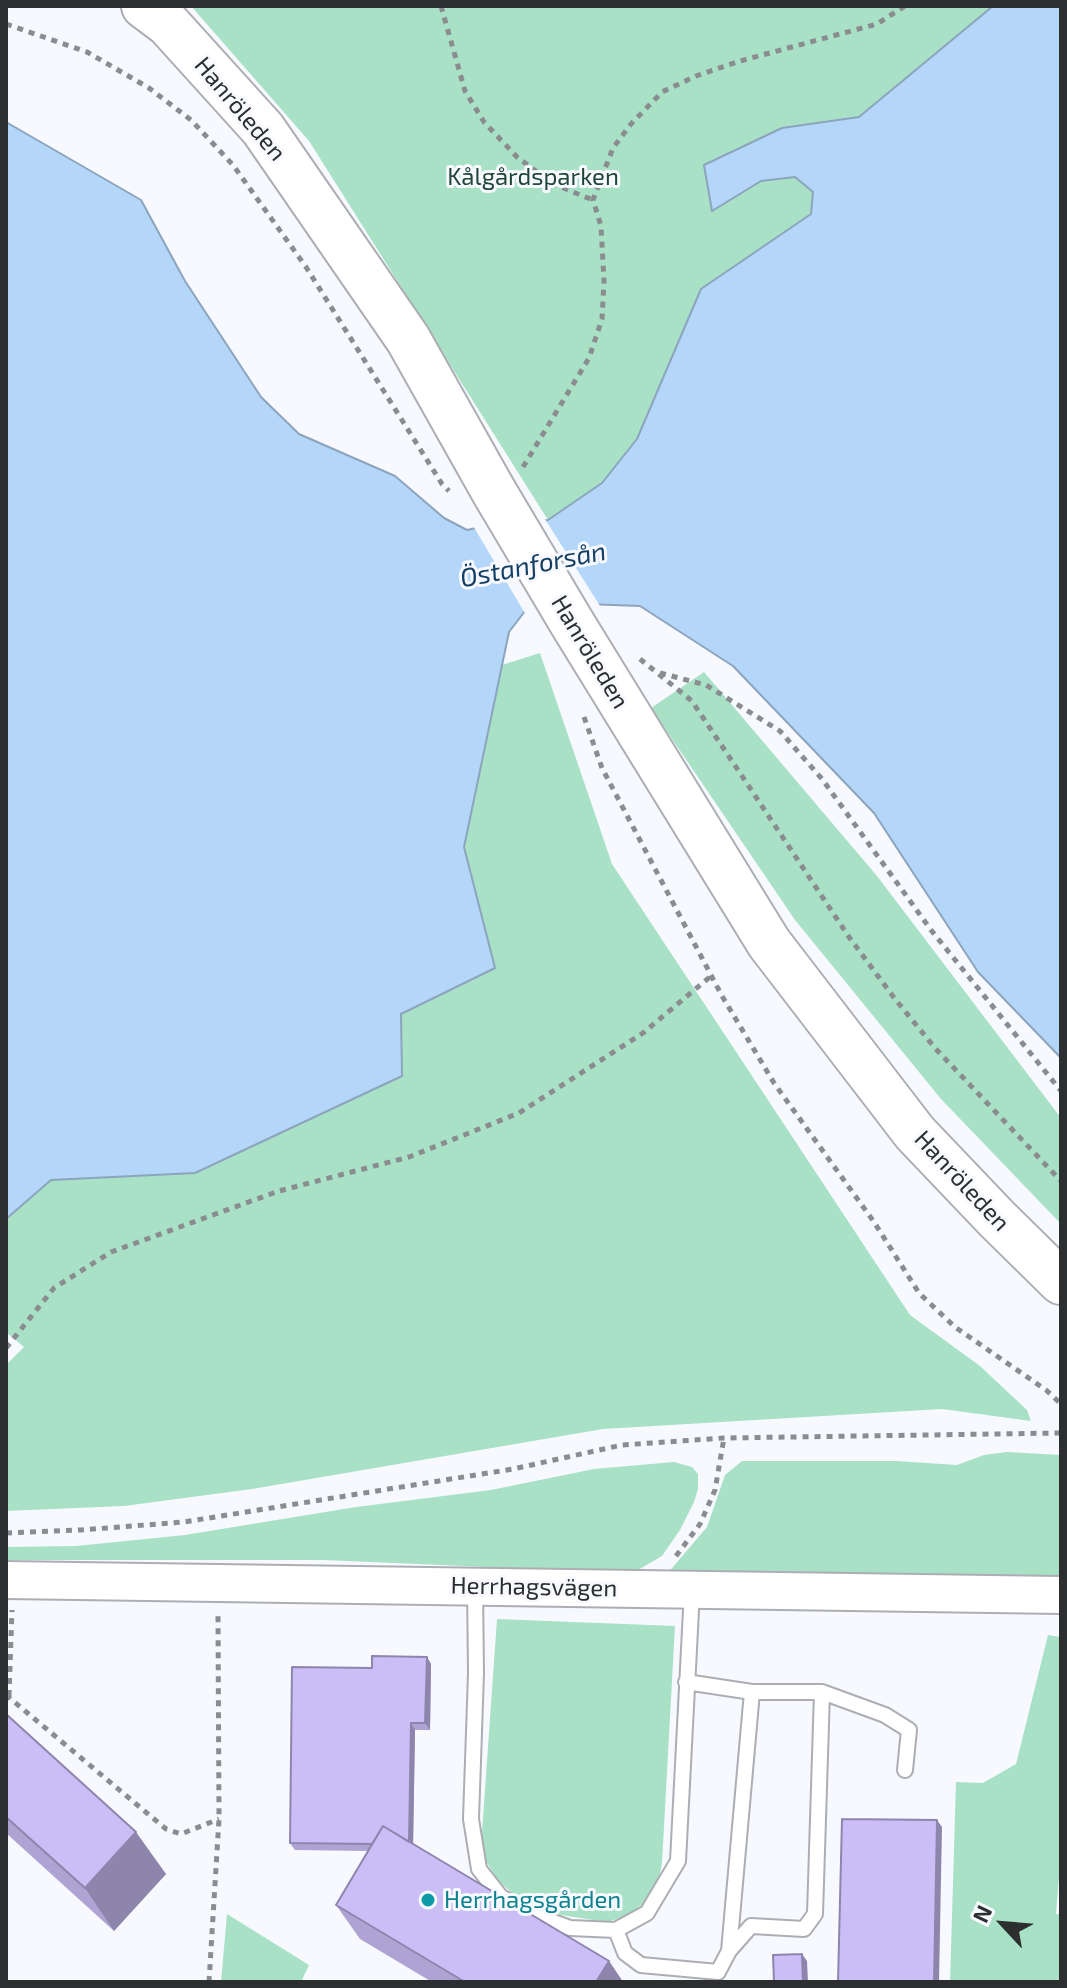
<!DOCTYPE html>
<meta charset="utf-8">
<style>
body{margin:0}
#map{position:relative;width:1067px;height:1988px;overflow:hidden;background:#f7f9ff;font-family:"Exo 2",sans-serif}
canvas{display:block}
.frame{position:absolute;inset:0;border:8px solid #2d2e30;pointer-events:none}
.north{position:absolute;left:963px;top:1884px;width:80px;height:80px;-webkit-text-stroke:6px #f7f9ff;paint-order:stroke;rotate:296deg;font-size:22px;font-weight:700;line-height:32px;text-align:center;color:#2d2e30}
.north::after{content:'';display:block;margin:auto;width:28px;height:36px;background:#2d2e30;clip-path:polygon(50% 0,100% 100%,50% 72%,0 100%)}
</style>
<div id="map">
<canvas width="1067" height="1988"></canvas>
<div class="frame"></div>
<div class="north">N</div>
</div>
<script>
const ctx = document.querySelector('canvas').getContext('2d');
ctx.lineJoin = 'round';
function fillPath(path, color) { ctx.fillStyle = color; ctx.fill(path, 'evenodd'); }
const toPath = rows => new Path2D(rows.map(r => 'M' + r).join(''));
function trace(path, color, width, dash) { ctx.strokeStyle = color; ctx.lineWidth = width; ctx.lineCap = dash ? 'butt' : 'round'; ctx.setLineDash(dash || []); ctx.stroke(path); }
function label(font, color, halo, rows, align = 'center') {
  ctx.font = font + ' "Exo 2",sans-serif'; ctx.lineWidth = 6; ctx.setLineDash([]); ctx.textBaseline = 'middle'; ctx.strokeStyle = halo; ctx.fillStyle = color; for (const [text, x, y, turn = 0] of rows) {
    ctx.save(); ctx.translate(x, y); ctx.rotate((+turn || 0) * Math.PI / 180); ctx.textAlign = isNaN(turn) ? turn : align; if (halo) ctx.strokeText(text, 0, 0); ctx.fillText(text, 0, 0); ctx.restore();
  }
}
const green = toPath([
 [191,6,993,6,859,117,781,128,712,211,761,181,795,177,813,192,811,214,701,289,637,439,602,483,548,520,309,141],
 [540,653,612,864,910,1315,980,1366,1027,1410,1031,1421,942,1409,603,1429,252,1489,124,1506,6,1511,6,1365,24,1347,6,1332,6,1219,51,1180,195,1173,401,1014,494,968,464,847,502,665],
 [704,672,877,876,1061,1118,1061,1224,941,1099,795,920,651,708],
 [1007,1452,1061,1455,1061,1586,667,1574,707,1527,725,1475,742,1461,896,1461,957,1465,984,1455],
 [674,1462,692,1467,698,1474,698,1489,694,1502,680,1530,662,1556,638,1570,627,1573,323,1560,6,1560,6,1547,76,1546,185,1535,356,1507,491,1490,594,1469],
 [497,1619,675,1626,662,1863,659,1878,649,1899,627,1916,607,1922,548,1913,513,1894,497,1879,486,1861,482,1847,482,1832],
 [1048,1635,1061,1637,1061,1852,1056,1914,1061,1914,1061,1982,950,1982,956,1782,983,1783,1016,1764],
 [227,1914,309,1965,301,1982,221,1982]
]);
const water = toPath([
 [993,6,1061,6,1061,1058,978,972,874,813,733,666,640,606,532,602,509,632,464,847,495,968,401,1014,402,1076,195,1173,51,1180,6,1219,6,122,141,200,185,281,261,397,299,434,395,476,444,518,467,530,502,522,548,520,602,483,637,439,701,289,811,214,813,192,795,177,761,181,712,211,704,165,782,128,859,117,993,6]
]);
const pier = toPath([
 [543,516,602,609,534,606,526,615,472,524,501,518]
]);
const path = toPath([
 [441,6,465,91,484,122,517,157,553,184,593,200],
 [6,24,87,52,149,88,191,120,233,165,306,267,442,484,449,491],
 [523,467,589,358,602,319,604,281,601,226,593,200,613,148,631,124,662,92,696,76,740,61,877,24,905,6],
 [640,659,692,701,849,937,895,999,935,1048,1061,1181],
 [660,673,706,685,780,731,822,779,931,930,1061,1091],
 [584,717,602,768,722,996,774,1083,874,1222,919,1293,955,1327,1046,1390,1061,1404],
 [6,1348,54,1288,111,1252,279,1191,409,1157,519,1113,643,1033,711,976],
 [6,1533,81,1530,184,1522,513,1469,622,1445,724,1438,1061,1433],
 [676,1556,700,1524,715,1490,724,1438],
 [6,1695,166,1829,181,1834,219,1819],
 [9,1696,12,1610],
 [209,1982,219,1819,218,1615]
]);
const service = toPath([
 [475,1587,476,1673,471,1819,479,1869,501,1897,534,1915,570,1928,616,1930,647,1913,678,1861,692,1591],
 [686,1682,752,1692,822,1692,885,1715,909,1730,905,1770],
 [616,1930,625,1953,641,1965,718,1972,729,1951,751,1926,804,1929,815,1914,822,1692],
 [729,1951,752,1692]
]);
const tertiary = toPath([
 [6,1580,1061,1595]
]);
const trunk = toPath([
 [144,6,168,24,263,129,408,339,493,490,572,623,769,943,915,1133,997,1219,1061,1282]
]);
const wall = toPath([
 [427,1657,431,1664,430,1730,415,1730,413,1844,609,1961,623,1982,432,1982,360,1939,336,1905,368,1851,295,1850,290,1843,372,1668],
 [6,1714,166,1874,114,1931,6,1833]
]);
const shadedWall = toPath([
 [427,1657,431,1664,430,1730,425,1723],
 [411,1723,415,1730,413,1851,409,1844],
 [937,1820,942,1827,939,1982,934,1982],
 [136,1832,166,1874,114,1931,85,1888],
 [802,1954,807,1961,808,1982,803,1982],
 [609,1961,623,1982,596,1982]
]);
const building = toPath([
 [372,1656,427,1657,425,1723,411,1723,409,1842,383,1826,372,1844,290,1843,292,1667,372,1668,372,1656],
 [6,1714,136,1832,85,1888,6,1817,6,1714],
 [842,1819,937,1820,934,1982,838,1982,842,1819],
 [383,1826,609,1961,596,1982,465,1982,336,1905,383,1826],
 [802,1954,803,1982,774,1982,773,1955,802,1954]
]);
const markers = [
 [428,1900,8,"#0f9aa8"]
];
const streetNames = [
 ["Hanröleden",240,109,50],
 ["Hanröleden",590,652,59],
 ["Hanröleden",962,1181,47],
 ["Herrhagsvägen",534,1587,1]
];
const parkNames = [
 ["Kålgårdsparken",533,177]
];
const cultureNames = [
 ["Herrhagsgården",444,1900]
];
const waterNames = [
 ["Östanforsån",533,565,-11]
];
fillPath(green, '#a8e1c6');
fillPath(water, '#b4d7f9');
trace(water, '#8ca4bd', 2);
fillPath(pier, '#f7f9ff');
trace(service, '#acaeb4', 18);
trace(tertiary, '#acaeb4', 40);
trace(trunk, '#acaeb4', 48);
trace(path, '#8b8c90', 5, [6, 6]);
trace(service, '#fff', 14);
trace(tertiary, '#fff', 36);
trace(trunk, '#fff', 44);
fillPath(wall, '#afa3d4');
fillPath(shadedWall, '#8e85ad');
fillPath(building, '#cbbef7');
trace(building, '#8e85ad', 2);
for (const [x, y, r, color] of markers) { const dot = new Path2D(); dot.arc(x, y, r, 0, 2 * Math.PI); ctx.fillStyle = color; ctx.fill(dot); trace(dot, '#f7f9ff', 3); }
label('24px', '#2d2e30', '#f7f9ff', streetNames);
label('24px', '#204636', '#f7f9ff', parkNames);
label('24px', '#0d838f', '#f7f9ff', cultureNames, 'left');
label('italic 26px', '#143f63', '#f7f9ff', waterNames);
</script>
